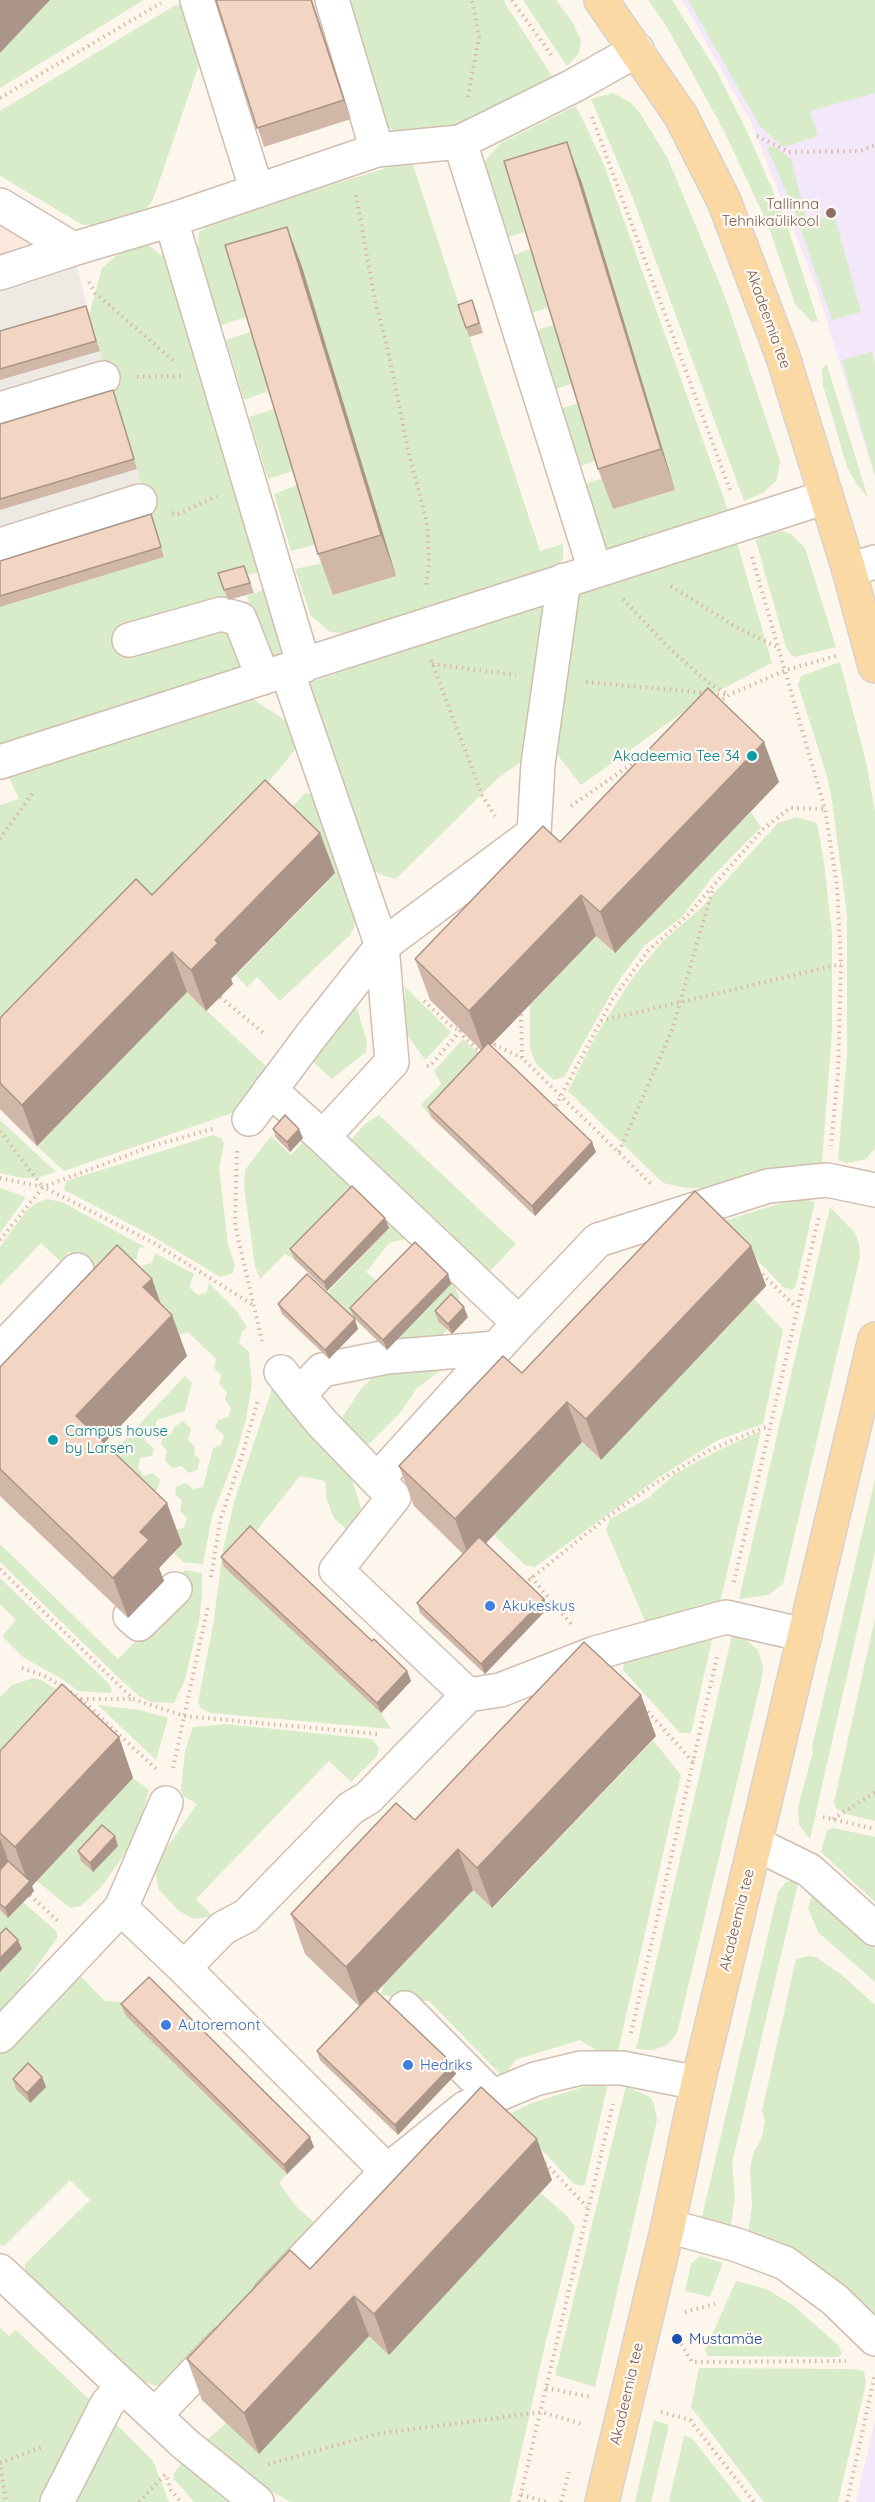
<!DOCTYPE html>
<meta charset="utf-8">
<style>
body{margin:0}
canvas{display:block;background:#fdf6ec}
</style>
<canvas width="875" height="2502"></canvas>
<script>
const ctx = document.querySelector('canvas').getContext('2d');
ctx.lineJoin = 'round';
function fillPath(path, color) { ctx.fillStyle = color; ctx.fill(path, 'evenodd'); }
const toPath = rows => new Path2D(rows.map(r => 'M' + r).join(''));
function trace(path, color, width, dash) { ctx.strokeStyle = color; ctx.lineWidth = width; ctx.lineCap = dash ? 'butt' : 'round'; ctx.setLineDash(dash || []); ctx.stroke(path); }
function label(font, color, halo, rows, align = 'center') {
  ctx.font = font + ' Quicksand,sans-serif'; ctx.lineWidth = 4.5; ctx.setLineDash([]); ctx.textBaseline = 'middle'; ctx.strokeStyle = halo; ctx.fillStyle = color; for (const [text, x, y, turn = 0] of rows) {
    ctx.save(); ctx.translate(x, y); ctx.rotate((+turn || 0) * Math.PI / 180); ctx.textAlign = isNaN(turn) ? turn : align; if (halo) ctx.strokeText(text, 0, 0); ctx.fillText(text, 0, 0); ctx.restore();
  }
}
const commercial = toPath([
 [0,205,73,249,0,273]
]);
const industrial = toPath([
 [73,249,89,315,164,557,0,607,0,274]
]);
const education = toPath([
 [682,0,875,0,875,477,817,289,751,122],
 [875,2420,875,2502,856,2502]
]);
const green = toPath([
 [50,0,144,0,0,88,0,53],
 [340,0,503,0,552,76,449,132,415,134,395,131,382,124],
 [523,0,556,0,573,23,581,40,579,53,567,66],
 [648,0,672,0,716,70,745,127,784,216,818,321,812,322,795,304,768,225,724,131,667,27],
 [688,0,875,0,875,93,810,111,818,136,783,147,760,126],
 [187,4,203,53,157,188,151,203,146,208,140,212,98,225,83,225,0,176,0,111,174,6],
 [613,93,630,102,640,113,668,159,724,294,780,461,777,480,763,493,744,501,632,196,591,99],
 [576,106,603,162,728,510,667,533,607,551,598,546,578,486,603,478,613,509,675,490,582,183,528,231,502,239,484,169,487,158,501,143],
 [767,147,775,147,791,159,807,222,834,214,861,312,832,320,796,215],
 [412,162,540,551,563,544,563,559,555,567,358,634,330,632,311,616,295,569,323,563,333,595,396,575,249,316,219,326,197,252,199,232,218,219,403,163],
 [135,245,150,246,165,258,261,571,222,583,228,600,228,628,245,667,0,747,0,607,164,557,89,315,102,268,116,256],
 [533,248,550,307,523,316,506,258],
 [556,324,574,383,550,391,531,332],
 [253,331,271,390,244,400,226,340],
 [872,352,875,363,875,476,842,360],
 [827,365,868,498,856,483,847,467,823,385,822,368],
 [580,403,598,460,574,468,554,410],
 [277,408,296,470,268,479,249,417],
 [300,484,318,544,291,551,274,494],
 [781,531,791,534,805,548,836,647,795,657,790,654,786,647,755,538],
 [737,543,772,663,699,701,581,785,552,748,529,756,498,778,396,879,384,876,375,871,363,857,306,684,550,599],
 [266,589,284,645,281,655,273,657,266,652,247,596],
 [840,662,866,762,875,811,875,1148,866,1159,847,1163,838,1160,847,1054,847,915,832,801,827,776,798,685,801,676],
 [253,699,286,721,296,749,244,811,238,809,186,860,0,1074,0,805,19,799,8,775],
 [305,793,314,795,342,868,355,919,354,928,350,935,280,1001,257,977,247,987,236,975,335,874,280,820],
 [751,812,761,827,713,876,682,917,644,946,618,982,564,1077,554,1080,536,1064,530,1048,530,1005,596,936,614,953],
 [796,817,817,823,824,862,832,934,832,1031,822,1162,713,1188,686,1188,663,1183,568,1091,594,1039,633,977,664,940,700,909,778,823],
 [405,987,451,1032,425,1060,406,1033],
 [187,992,270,1070,235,1112,64,1171,37,1146],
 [357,1008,367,1042,366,1052,332,1079,313,1062,313,1051,327,1034],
 [463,1039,486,1059,431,1117,421,1105,441,1084,434,1071],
 [379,1115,516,1244,485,1276,348,1143,365,1124],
 [0,1120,56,1172,36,1178,22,1178,0,1173],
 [213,1135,221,1138,224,1143,219,1168,228,1244,235,1265,233,1273,220,1277,149,1234,64,1190,66,1181],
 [271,1136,291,1155,303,1142,356,1185,405,1231,406,1239,389,1243,366,1272,379,1283,350,1321,324,1296,389,1228,356,1196,294,1259,285,1254,260,1279,255,1266,244,1187,245,1170],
 [0,1188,26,1197,0,1233],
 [47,1199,62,1202,145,1247,139,1248,137,1259,90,1272,69,1252,60,1261,41,1243,0,1286,0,1247,26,1211,36,1203],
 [806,1199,815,1202,796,1285,792,1290,783,1287,721,1222,778,1204],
 [830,1207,855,1233,859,1244,860,1257,827,1397,783,1584,768,1595,739,1599],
 [155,1253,194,1274,189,1287,198,1295,207,1292,209,1283,236,1310,247,1327,242,1332,239,1343,249,1352,252,1384,246,1420,234,1460,212,1516,203,1564,183,1562,174,1553,182,1544,174,1530,184,1528,187,1518,180,1511,182,1501,175,1494,177,1486,186,1483,193,1489,203,1487,213,1448,221,1445,224,1436,215,1427,218,1420,228,1417,231,1408,225,1400,227,1392,219,1384,221,1375,214,1368,216,1359,188,1332,168,1338,141,1275,143,1265,152,1263],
 [447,1271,460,1298,439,1321,447,1330,435,1342,387,1350],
 [754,1299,783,1330,763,1424,718,1440,658,1478,535,1567,525,1565,494,1535,582,1442,600,1460],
 [387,1364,449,1364,417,1388,400,1413,363,1450,341,1419,361,1389],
 [185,1376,192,1383,185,1411,157,1420,155,1428,146,1431,144,1440,154,1449,152,1456,140,1458,138,1469,144,1476,153,1473,160,1480,157,1490,149,1493,100,1466],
 [272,1378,351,1476,362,1512,347,1530,334,1518,327,1500,325,1481,300,1476,253,1535,224,1567,381,1713,391,1729,211,1713,201,1709,198,1702,213,1626,223,1550,234,1502,271,1392],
 [183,1421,191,1429,188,1440,195,1447,194,1454,200,1460,197,1470,189,1473,181,1466,172,1468,165,1461,167,1451,161,1444,163,1436,172,1433,174,1427],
 [761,1431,719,1606,645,1621,606,1530,610,1519,648,1498,675,1474,717,1451],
 [875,1479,875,1552,810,1839,799,1825,798,1807,813,1752,812,1747],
 [0,1544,118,1659,186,1590,176,1580,185,1570,202,1573,202,1595,199,1620,185,1680,174,1703,151,1702,140,1697,120,1679,0,1562],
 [0,1578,110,1685,112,1691,110,1693,78,1691,62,1679,24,1658,2,1636,16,1620,0,1604],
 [875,1618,875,1821,847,1814,836,1809,834,1802],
 [713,1635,691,1733,680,1733,623,1670,626,1659],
 [732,1635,746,1640,758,1650,763,1666,762,1677,677,2033,667,2045,659,2048,653,2050,636,2049],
 [33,1678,41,1680,63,1693,0,1807,0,1697,12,1685],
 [98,1705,140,1710,168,1718,156,1760],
 [226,1724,372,1739,379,1748,377,1756,351,1782,329,1761,196,1899,213,1916,194,1919,179,1911,159,1890,154,1866,197,1804,183,1796,181,1789,185,1751,193,1727],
 [653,1740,681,1775,618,2051,602,2054,580,2040,515,2060,507,2074,501,2075,429,2001,400,1999,381,1994,384,1984,473,1890,493,1908],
 [133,1778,149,1790,135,1839,102,1886,81,1906,70,1908,37,1881],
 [834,1828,875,1837,875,1902,821,1852,827,1830],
 [792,1881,798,1883,732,2163,735,2196,730,2231,706,2226,702,2217,778,1892,786,1882],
 [813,1890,875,1949,875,1982,818,1932,808,1908],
 [23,1902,57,1932,57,1938,0,2018,0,1910,9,1918],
 [809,1956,816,1957,842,1975,875,2005,875,2319,747,2238,752,2206,750,2171,753,2154,762,2137,765,2121,762,2111,796,1959],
 [77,1973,105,2001,122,2002,152,1987,125,2015,287,2174,279,2183,295,2205,319,2227,166,2384,155,2386,140,2380,26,2273,25,2264,90,2200,70,2180,4,2246,0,2245,0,2054],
 [609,2079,585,2184,582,2186,574,2184,516,2123,511,2113,532,2103],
 [626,2086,650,2097,654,2104,657,2120,595,2387,555,2375],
 [552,2180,541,2193,567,2216,575,2226,545,2345,510,2502,290,2502,255,2481,206,2441,226,2423,202,2400,208,2394],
 [700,2256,723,2263,710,2297,685,2291,691,2264],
 [736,2281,766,2289,793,2305,839,2346,842,2354,838,2357,708,2356,705,2350],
 [0,2328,9,2336,16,2330,93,2403,42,2502,0,2502],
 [699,2368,852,2369,864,2371,866,2383,838,2502,764,2502,691,2407],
 [654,2420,669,2425,651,2502,635,2502],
 [113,2424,117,2425,153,2461,169,2502,68,2502],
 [684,2436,692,2438,742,2502,669,2502],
 [182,2463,220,2496,228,2502,194,2502,174,2479,174,2473]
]);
const path = toPath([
 [512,0,552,56],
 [468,97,479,37,472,0],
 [0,98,161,3],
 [592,117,730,490],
 [757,136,789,152,860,151,875,145],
 [356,195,375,301,387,346,409,454,427,522,429,560,426,588],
 [89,282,95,293,175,362],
 [137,377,181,376],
 [172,513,178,514,217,496],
 [752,557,825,809,837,886,841,964,838,1074,831,1146],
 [671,586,736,627,779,648],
 [623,599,670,649,710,684,728,694],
 [431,660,482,795,495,816],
 [432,664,516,675],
 [586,682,729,695],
 [718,703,729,695,786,670,836,656],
 [571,806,646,754],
 [0,839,34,791],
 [220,997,266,1035],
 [424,1001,453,1028,461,1030,464,1037,482,1053],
 [521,1014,522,1058,653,1186],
 [601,1021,841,964],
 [490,1050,495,1045,522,1058],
 [427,1066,430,1066,461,1030],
 [553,1111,612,1000,648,951,686,917,763,829,790,808,825,809],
 [0,1131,42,1186],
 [237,1151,235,1225,262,1341],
 [619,1152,672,1030,713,888],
 [0,1178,43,1187,154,1243,253,1305],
 [0,1240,43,1187,152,1146,216,1128],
 [758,1270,796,1307],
 [0,1569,133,1699,184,1716,378,1734],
 [211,1577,220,1521,242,1456,258,1400],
 [531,1577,572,1625],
 [734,1582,819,1216],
 [524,1584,606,1518,656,1483,710,1450,762,1428,770,1427],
 [22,1668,47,1677,81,1699,156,1769],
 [81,1699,132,1699],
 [644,1707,693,1762],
 [173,1768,208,1606],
 [823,1817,875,1829],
 [833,1819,875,1792],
 [30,1895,60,1923],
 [631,2033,717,1657],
 [545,2163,587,2207],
 [685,2312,715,2304],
 [678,2339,692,2362,846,2361],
 [546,2388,591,2397],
 [661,2412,690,2420,754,2502],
 [0,2462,6,2502],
 [0,2463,44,2446],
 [268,2464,377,2434,541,2412,582,2424],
 [167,2478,171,2490,181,2502],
 [521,2495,547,2502],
 [139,2502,166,2474],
 [519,2502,613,2104],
 [561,2502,569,2472],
 [847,2502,875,2374]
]);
const minor = toPath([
 [197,0,257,191],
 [332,0,377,150],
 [460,142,595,570],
 [0,205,73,249,171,220,377,150,460,142,573,86,637,50],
 [171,220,304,666],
 [0,273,73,249],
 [0,409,103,378],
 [0,545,140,501],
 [849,570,875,562],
 [129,640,221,614,240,619,263,678],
 [287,671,382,946,392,1062,323,1137,519,1323,377,1480,394,1497,336,1570,468,1695,368,1798,351,1808,246,1916,223,1928,184,1968,387,2171],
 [0,762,826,497],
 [270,1090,323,1137],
 [249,1119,310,1037,382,946,534,833,538,764,564,580],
 [519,1323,598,1240,768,1186,827,1180,875,1190],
 [0,1351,77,1270],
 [281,1372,299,1395,322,1370,387,1357,496,1348],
 [299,1395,322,1423,377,1480],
 [130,1616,139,1624,175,1589],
 [468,1695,500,1690,595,1653,726,1617,805,1635],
 [756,1844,809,1870,875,1929],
 [121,1908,166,1803],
 [405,2008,493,2097],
 [0,2036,121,1908,184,1968],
 [668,2226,737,2245,785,2263,835,2300,875,2339],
 [0,2271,185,2444,257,2502],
 [270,2294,387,2171,465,2108,535,2079,581,2068,622,2068,698,2083],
 [155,2415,224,2343],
 [57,2502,107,2404,123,2386]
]);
const major = toPath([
 [601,0,681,116,724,201,783,357,849,570,875,666],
 [602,2502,668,2226,698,2083,875,1339]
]);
const wall = toPath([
 [216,0,312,0,351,119,264,147],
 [582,183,675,490,613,509,598,469],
 [287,227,302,267,396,576,333,595,318,554],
 [458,305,476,310,483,333,469,337],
 [86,306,100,351,0,380,0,331],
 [113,390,137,469,0,510,0,424],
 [154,524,164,557,0,607,0,561],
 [244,566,254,593,228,600,218,573],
 [779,782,615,953,596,936,490,1046,596,1152,535,1216,431,1117,428,1107,481,1050,430,1000,415,959,560,842],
 [335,873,231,979,233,984,206,1011,187,992,37,1146,0,1109,0,1018,152,895],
 [273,1129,303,1138,290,1152,276,1138],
 [389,1228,327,1291,294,1259,290,1249],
 [751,1246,766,1286,601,1460,582,1442,486,1543,544,1599,548,1608,485,1674,420,1613,417,1603,463,1554,414,1506,399,1466,522,1373],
 [448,1274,451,1284,387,1350,354,1318,350,1308],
 [152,1279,161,1304,187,1356,104,1443,182,1544,159,1568,164,1581,128,1618,0,1496,0,1367],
 [278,1304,358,1329,329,1359,282,1314],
 [435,1311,468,1317,452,1334,438,1321],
 [221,1557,372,1641,407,1671,411,1681,381,1713,224,1567],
 [656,1736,492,1908,473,1890,377,1992,456,2074,398,2135,320,2060,317,2051,359,2006,305,1954,291,1914,415,1820],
 [119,1737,133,1778,32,1886,34,1891,8,1918,0,1910,0,1751],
 [118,1846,93,1872,81,1861,78,1851],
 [121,2004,314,2147,287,2174,126,2016],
 [42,2077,46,2087,30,2103,16,2089,13,2079],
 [552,2180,389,2355,369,2336,259,2454,202,2400,187,2359,310,2269]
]);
const shadedWall = toPath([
 [0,0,50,0,0,53],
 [311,0,312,0,351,119,344,100],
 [567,142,582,183,675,490,661,449],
 [287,227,302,267,396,576,381,535],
 [764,742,779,782,615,953,600,912],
 [320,833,335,873,231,979,233,984,206,1011,191,970,215,940],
 [581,895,596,936,484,1052,469,1011],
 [172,952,187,992,37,1146,22,1105],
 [299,1129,303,1138,290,1152,287,1142],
 [592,1142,596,1152,535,1216,532,1206],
 [385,1218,389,1228,327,1291,324,1282],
 [751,1246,766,1286,601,1460,586,1419],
 [448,1274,451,1284,387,1350,383,1340],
 [152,1279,166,1320,143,1287],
 [464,1307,468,1317,452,1334,448,1324],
 [172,1315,187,1356,91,1457,76,1416],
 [355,1319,358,1329,329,1359,325,1350],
 [567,1402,582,1442,470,1560,455,1519],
 [167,1503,182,1544,159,1568,164,1581,128,1618,113,1578,140,1532],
 [544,1599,548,1608,485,1674,481,1664],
 [407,1671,411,1681,381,1713,377,1703],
 [641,1695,656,1736,492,1908,477,1868],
 [119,1737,133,1778,32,1886,34,1891,8,1918,5,1908,28,1883,15,1847],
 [115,1836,118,1846,93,1872,90,1863],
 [0,1838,12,1871,0,1883],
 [458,1849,473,1890,361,2008,346,1967],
 [18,1940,22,1949,0,1972,0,1958],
 [453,2064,456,2074,398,2135,395,2125],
 [42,2077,46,2087,30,2103,27,2093],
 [310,2137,314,2147,287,2174,284,2165],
 [537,2139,552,2180,389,2355,374,2314],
 [354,2296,369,2336,259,2454,244,2413]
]);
const building = toPath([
 [216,0,311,0,344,100,257,128,216,0],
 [567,142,661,449,598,469,504,161,567,142],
 [287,227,381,535,318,554,225,245,287,227],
 [472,300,479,323,466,328,458,305,472,300],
 [86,306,96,341,0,369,0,331,86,306],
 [113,390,134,459,0,499,0,424,113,390],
 [151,514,161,547,0,596,0,561,151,514],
 [244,566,250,583,224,590,218,573,244,566],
 [708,688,764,742,600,912,581,895,469,1011,415,959,543,826,560,842,708,688],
 [265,780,320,833,215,940,218,943,191,970,172,952,22,1105,0,1083,0,1018,136,879,152,895,265,780],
 [488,1043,592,1142,532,1206,428,1107,488,1043],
 [285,1115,299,1129,287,1142,273,1129,285,1115],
 [352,1186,385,1218,324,1282,290,1249,352,1186],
 [695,1191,751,1246,586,1419,567,1402,455,1519,399,1466,503,1356,522,1373,695,1191],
 [415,1242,448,1274,383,1340,350,1308,415,1242],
 [117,1245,152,1279,143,1287,172,1315,76,1416,167,1503,140,1532,149,1540,113,1578,0,1469,0,1367,117,1245],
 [307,1274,355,1319,325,1350,278,1304,307,1274],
 [451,1294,464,1307,448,1324,435,1311,451,1294],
 [250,1526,372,1641,374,1639,407,1671,377,1703,221,1557,250,1526],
 [479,1537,544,1599,481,1664,417,1603,479,1537],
 [584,1642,641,1695,477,1868,458,1849,346,1967,291,1914,396,1803,415,1820,584,1642],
 [62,1684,119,1737,15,1847,0,1833,0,1751,62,1684],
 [102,1825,115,1836,90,1863,78,1851,102,1825],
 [8,1861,30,1881,5,1908,0,1904,0,1870,8,1861],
 [6,1928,18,1940,0,1958,0,1934,6,1928],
 [149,1977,310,2137,284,2165,123,2006,121,2004,149,1977],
 [375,1990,453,2064,395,2125,317,2051,375,1990],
 [28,2063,42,2077,27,2093,13,2079,28,2063],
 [481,2087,537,2139,374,2314,354,2296,244,2413,187,2359,290,2250,310,2269,481,2087]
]);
const markers = [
 [831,213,6,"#8d6e63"],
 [752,756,6,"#0f9aa8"],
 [53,1440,6,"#0f9aa8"],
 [490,1606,6,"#3f7fe0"],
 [166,2025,6,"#3f7fe0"],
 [408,2065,6,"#3f7fe0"],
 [677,2339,6,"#1a4fb4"]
];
const educationNames = [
 ["Tallinna",819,204],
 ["Tehnikaülikool",819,221]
];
const streetNames = [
 ["Akadeemia tee",768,319,70],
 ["Akadeemia tee",737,1920,-76],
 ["Akadeemia tee",627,2394,-77]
];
const cultureNames = [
 ["Akadeemia Tee 34",740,756],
 ["Campus house",65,1431,"left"],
 ["by Larsen",65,1448,"left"]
];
const shopNames = [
 ["Akukeskus",502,1606],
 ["Autoremont",178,2025],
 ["Hedriks",420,2065]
];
const transitNames = [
 ["Mustamäe",689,2339]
];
fillPath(commercial, '#fde8e0');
fillPath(industrial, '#efe9e4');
fillPath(education, '#f3e8fa');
fillPath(green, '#d8ecc9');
trace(minor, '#d1beb0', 36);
trace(major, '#dad1cd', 36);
trace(path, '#d9b8a5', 4, [1.5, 4.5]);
trace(minor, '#fff', 33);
trace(major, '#fbd9a5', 33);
fillPath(wall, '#d1b7a8');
fillPath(shadedWall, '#aa9588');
fillPath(building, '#f3d5c3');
trace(building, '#aa9588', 1.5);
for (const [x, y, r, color] of markers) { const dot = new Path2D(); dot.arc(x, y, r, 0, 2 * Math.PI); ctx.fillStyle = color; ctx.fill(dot); trace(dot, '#fffaf3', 2); }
label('15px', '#785e54', '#fffaf3', educationNames, 'right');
label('15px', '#7a5c4d', '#fffaf3', streetNames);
label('15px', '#0d838f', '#fffaf3', cultureNames, 'right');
label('15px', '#366cbe', '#fffaf3', shopNames, 'left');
label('15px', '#164399', '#fffaf3', transitNames, 'left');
</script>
